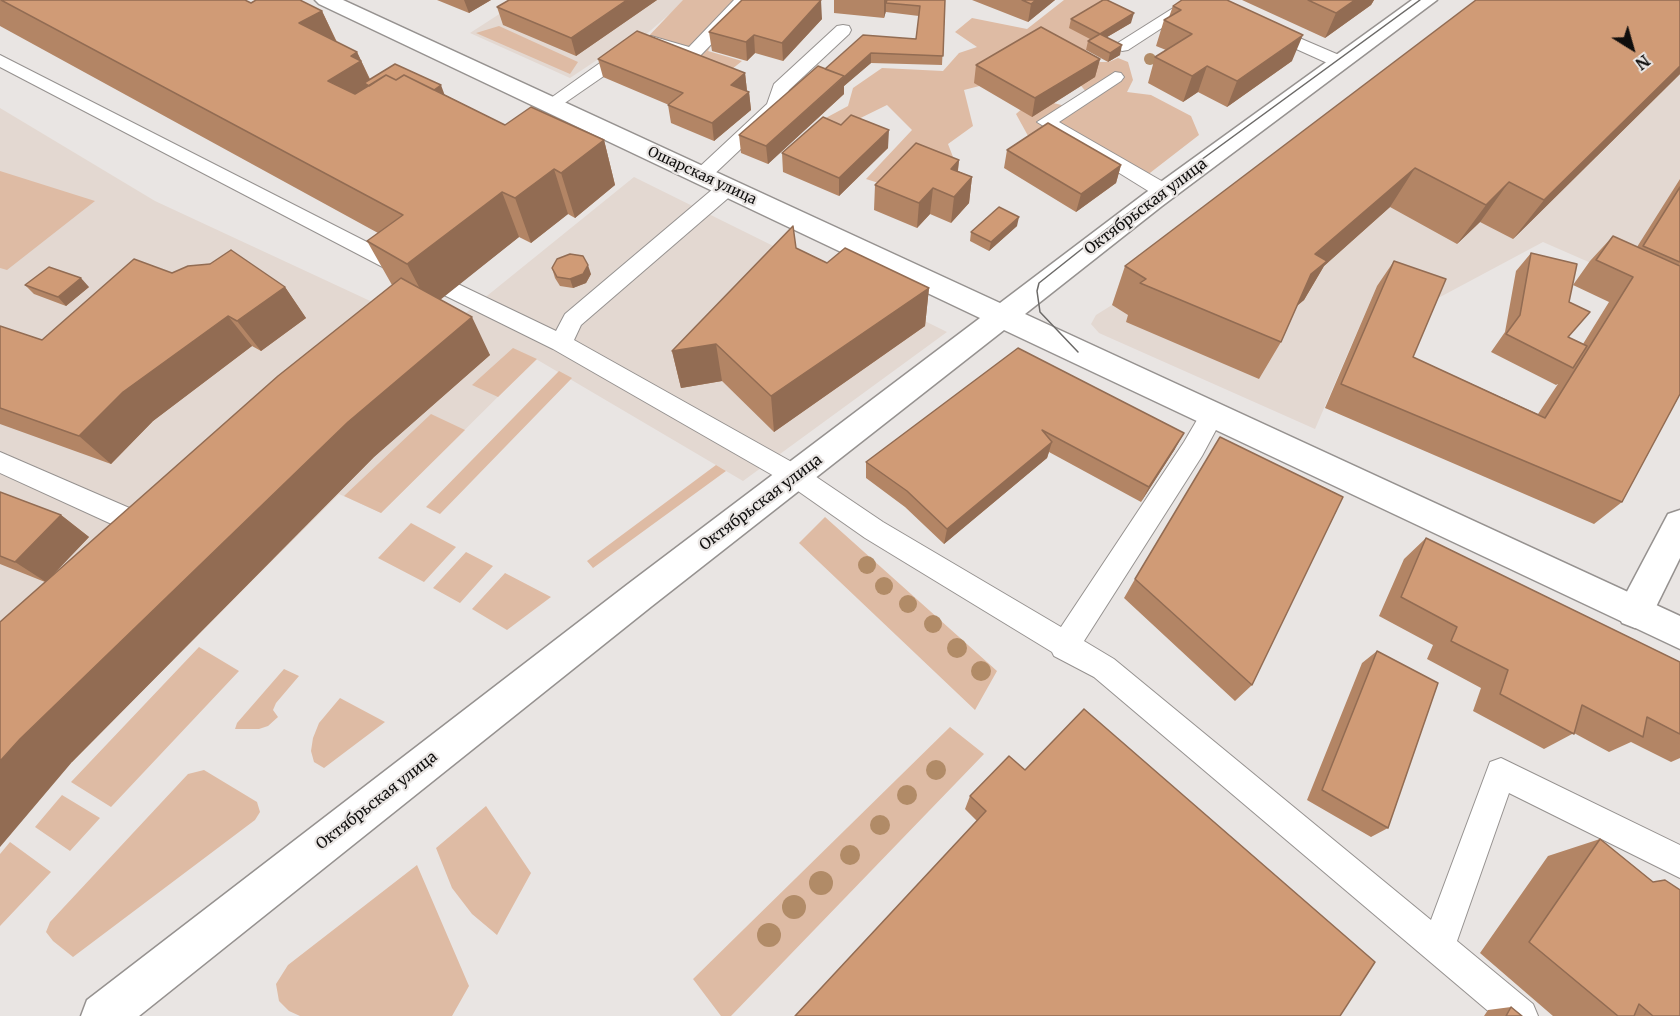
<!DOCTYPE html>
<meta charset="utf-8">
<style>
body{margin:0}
#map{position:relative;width:1680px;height:1016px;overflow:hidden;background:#e9e5e3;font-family:Merriweather,serif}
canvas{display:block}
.north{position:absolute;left:1602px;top:18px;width:60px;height:60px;-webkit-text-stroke:4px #e9e5e3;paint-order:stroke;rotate:143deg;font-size:16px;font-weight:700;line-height:24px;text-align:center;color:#0f0e0d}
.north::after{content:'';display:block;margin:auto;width:21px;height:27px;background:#0f0e0d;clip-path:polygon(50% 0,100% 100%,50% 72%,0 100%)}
</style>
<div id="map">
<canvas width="1680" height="1016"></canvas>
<div class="north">N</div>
</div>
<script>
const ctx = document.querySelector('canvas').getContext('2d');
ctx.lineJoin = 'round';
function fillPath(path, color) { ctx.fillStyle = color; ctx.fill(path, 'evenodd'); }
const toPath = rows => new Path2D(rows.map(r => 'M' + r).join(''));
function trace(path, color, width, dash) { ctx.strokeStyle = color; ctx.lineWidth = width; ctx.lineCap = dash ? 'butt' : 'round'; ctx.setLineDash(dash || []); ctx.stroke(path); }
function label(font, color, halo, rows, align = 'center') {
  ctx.font = font + ' Merriweather,serif'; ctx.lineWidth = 4.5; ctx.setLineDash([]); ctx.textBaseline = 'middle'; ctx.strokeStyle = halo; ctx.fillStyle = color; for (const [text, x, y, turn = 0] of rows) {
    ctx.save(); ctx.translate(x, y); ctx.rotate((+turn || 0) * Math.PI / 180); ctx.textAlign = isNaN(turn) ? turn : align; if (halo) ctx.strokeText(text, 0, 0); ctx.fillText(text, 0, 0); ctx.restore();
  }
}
const built = toPath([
 [521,0,686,0,643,37,618,46,570,78,470,33],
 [1680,0,1680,302,1543,242,1427,304,1377,286,1315,429,1099,333,1091,324,1096,315,1112,305],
 [0,108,155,201,409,319,451,325,634,177,947,332,743,481,536,359,381,513,339,494,72,762,0,847]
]);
const green = toPath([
 [683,0,735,0,708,51,742,61,721,78,645,40],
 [1064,0,1107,0,1114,15,1079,60,964,90,973,126,948,144,953,157,920,163,885,185,866,179,912,130,887,105,834,131,822,120,848,106,853,88,882,68,943,71,959,53,977,47,955,32,972,18,1027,29],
 [499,26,578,62,570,74,476,33],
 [1118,58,1128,62,1133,80,1127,92,1151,95,1191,116,1199,135,1146,176,1110,173,1038,154,1016,114,1034,98,1077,109,1092,99,1073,76,1090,62,1109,62],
 [0,171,95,201,7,270,0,268],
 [513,348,537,359,498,397,472,385],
 [559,371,572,378,440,514,426,507],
 [431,414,465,430,381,513,344,496],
 [716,465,726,471,593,568,587,561],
 [825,517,997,671,975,710,799,543],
 [411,523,456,547,424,582,378,558],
 [466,552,493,566,460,603,433,588],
 [505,573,551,597,507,630,472,609],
 [199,647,239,671,111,807,71,782],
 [284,669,299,676,276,703,273,710,278,717,268,726,259,729,235,729,237,723],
 [340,698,385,722,324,768,314,762,311,751,313,738,319,723],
 [950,727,984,754,731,1016,721,1016,693,979],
 [204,770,257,802,260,812,255,820,73,957,53,941,46,932,50,922,188,774],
 [62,795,100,818,70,851,35,827],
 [486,806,531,873,497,935,472,914,452,888,436,848],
 [10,842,51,872,0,926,0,854],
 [417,865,469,986,452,1016,300,1016,289,1011,279,1001,276,984,288,965]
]);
const lane = toPath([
 [734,0,750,0,751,3,698,58,692,59,651,47,640,51,556,109,544,109,541,105,628,43,651,36,689,47,734,0],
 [1186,0,1205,0,1128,50,1122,51,1113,46,1186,0],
 [843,25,849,26,851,30,849,34,789,90,782,110,708,180,694,180,691,176,694,172,767,104,774,84,837,26,843,25],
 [1269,25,1346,58,1349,62,1340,67,1334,66,1263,34,1261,30,1263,26,1269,25],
 [0,55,412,265,416,270,412,275,405,277,398,275,0,67,0,55],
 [1115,72,1121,73,1124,77,1121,81,1059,122,1172,187,1175,192,1172,197,1158,197,1037,122,1115,72],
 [727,182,734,183,737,188,734,193,581,325,574,340,806,470,883,522,1061,627,1184,442,1204,408,1212,406,1220,408,1224,415,1202,456,1084,641,1114,659,1431,920,1490,762,1501,758,1680,845,1680,878,1509,793,1457,941,1533,1004,1538,1016,1494,1016,1094,677,1054,656,1052,652,865,538,788,484,553,349,444,295,441,290,444,285,452,282,460,285,556,331,565,314,720,183,727,182],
 [0,452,134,510,138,518,134,526,125,529,116,526,0,473,0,452]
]);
const street = toPath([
 [1680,510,1680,558,1648,623,1635,628,1622,623,1617,612,1622,601,1668,514,1680,510]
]);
const secondary = toPath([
 [315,0,343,0,1000,303,1144,194,1412,0,1437,0,1162,206,1025,314,1680,616,1680,649,1004,330,652,606,139,1016,81,1016,87,1000,628,584,980,318,319,4,315,0]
]);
const tram = toPath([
 [1078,352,1040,312,1037,291,1039,283,1112,225,1420,0]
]);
const trees = [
 [1150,59,6],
 [867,565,9],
 [884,586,9],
 [908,604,9],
 [933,624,9],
 [957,648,10],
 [981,671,10],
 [936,770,10],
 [907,795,10],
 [880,825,10],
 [850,855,10],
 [821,883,12],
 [794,907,12],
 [769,935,12]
];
const wall = toPath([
 [0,0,251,3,322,11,337,42,357,52,370,79,445,95,505,125,604,140,615,185,575,218,568,214,531,243,519,237,440,299,490,355,374,457,72,762,45,582,0,564,0,492,61,515,89,537,49,579,392,285,367,241,378,233,0,26],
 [437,0,491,0,469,13],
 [657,0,576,56,503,25,497,7],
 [834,0,945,0,942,65,871,63,844,86,844,94,768,164,741,153,739,135,825,69,916,39,919,16,886,12,886,11,884,18,834,13],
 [972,0,1055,0,1028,22],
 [1242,0,1374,0,1371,5,1325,38],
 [1680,0,1680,74,1513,239,1480,222,1457,244,1390,207,1324,266,1304,300,1297,306,1281,342,1259,379,1126,322,1128,315,1112,305,1125,266],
 [1173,6,1292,61,1227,107,1198,92,1183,102,1148,83,1155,57,1166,50,1156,46,1164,20,1169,17],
 [822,19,783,61,755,53,747,61,712,51,709,32],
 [1071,19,1131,23,1107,37,1120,55,1108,62,1086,50,1088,41,1090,39,1069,28],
 [598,59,745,73,747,91,749,92,751,110,714,141,671,123,668,105,669,105,603,77],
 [1100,59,1095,77,1032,117,974,83,976,65],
 [841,125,888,148,839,196,783,172,782,153],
 [1007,150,1121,165,1116,183,1076,212,1004,168],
 [959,160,958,171,972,177,969,203,951,223,930,214,917,228,874,210,875,185],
 [1680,179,1680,394,1622,502,1594,524,1325,408,1377,286,1394,261,1413,357,1538,414,1558,384,1556,385,1491,352,1505,332,1516,271,1531,253,1569,302,1568,337,1583,344,1609,302,1573,285,1590,261,1613,236,1637,247],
 [1017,226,989,251,970,241,971,232],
 [796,248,827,263,929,288,925,326,774,432,722,381,681,388,672,351],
 [552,268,591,274,586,283,573,288,560,286,555,278],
 [172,273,285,287,306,318,261,351,252,346,153,421,111,464,0,424,0,326,42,340],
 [25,285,89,287,66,306,34,294],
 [1018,348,1175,449,1141,502,1049,452,1047,458,944,544,905,507,866,478,866,462],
 [1426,538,1680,662,1680,758,1671,762,1631,742,1609,752,1574,733,1544,749,1473,711,1481,688,1427,659,1433,645,1379,616,1404,559],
 [1135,579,1252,685,1235,701,1124,598],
 [1377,651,1388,828,1371,837,1307,800,1362,663],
 [1025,770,977,821,965,809,970,796],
 [1600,839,1653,882,1680,1016,1553,1016,1480,953,1548,856],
 [1511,1007,1522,1016,1484,1016,1488,1010]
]);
const shadedWall = toPath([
 [464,0,491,0,469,13],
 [627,0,657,0,576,56,571,38],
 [821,0,822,19,783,61,782,43],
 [884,0,889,0,886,3,886,11,884,18],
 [1036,0,1055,0,1028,22,1031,4],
 [1355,0,1374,0,1371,5,1325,38,1336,13],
 [322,11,343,56,299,23],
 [1134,13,1131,23,1097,43,1100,34],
 [754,35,755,53,747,61,746,42],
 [1303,35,1292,61,1227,107,1237,81],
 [1122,45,1120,55,1108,62,1110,53],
 [357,52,382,106,362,118,328,81,351,56],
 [871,53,871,63,844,86,844,94,768,164,766,146],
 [1100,59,1095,77,1032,117,1035,98],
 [1207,66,1198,92,1183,102,1192,76],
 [1680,66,1680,74,1513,239,1544,200],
 [745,73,747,91,731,85],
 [441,85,448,104,408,106],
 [749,92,751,110,714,141,712,123],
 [889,130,888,148,839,196,839,178],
 [604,140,615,185,575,218,561,173],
 [959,160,956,185,951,169],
 [1121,165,1116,183,1076,212,1081,194],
 [1415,168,1390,207,1324,266,1304,300,1289,312,1315,254],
 [554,169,568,214,531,243,515,198],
 [972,177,969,203,951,223,954,197],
 [1509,182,1480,222,1457,244,1486,205],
 [933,188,930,214,917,228,919,203],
 [502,192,519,237,430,308,407,264],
 [1019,217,1017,226,989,251,991,242],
 [588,265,591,274,586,283,573,288,570,279],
 [81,278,89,287,66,306,58,297],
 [285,287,306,318,261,351,237,321],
 [929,288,925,326,774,432,771,396],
 [228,316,252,346,153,421,111,464,79,436,123,392],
 [472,317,490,355,374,457,72,762,0,847,0,761,20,739,348,422],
 [716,344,722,381,681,388,672,351],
 [1184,433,1175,449,1141,502,1149,487],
 [1052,442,1047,458,944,544,947,529],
 [61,515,89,537,46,582,15,562]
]);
const building = toPath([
 [1,0,245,0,251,3,256,0,300,0,322,11,299,23,357,52,351,56,361,61,328,81,355,94,386,75,396,80,404,75,505,125,531,107,604,140,561,173,554,169,515,198,502,192,407,264,367,241,403,215,1,0],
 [509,0,627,0,571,38,497,7,509,0],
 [742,0,821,0,782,43,754,35,746,42,709,32,742,0],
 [887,0,945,0,943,56,871,53,844,77,844,76,825,69,863,35,916,39,920,6,886,3,887,0],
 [1022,0,1036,0,1031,4,1022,0],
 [1103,0,1107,0,1134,13,1100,34,1071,19,1103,0],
 [1182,0,1227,0,1303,35,1237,81,1207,66,1192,76,1155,57,1192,34,1164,20,1181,10,1173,6,1182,0],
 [1308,0,1355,0,1336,13,1308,0],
 [1476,0,1680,0,1680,66,1544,200,1509,182,1486,205,1415,168,1315,254,1327,261,1311,274,1281,342,1140,283,1146,279,1125,266,1476,0],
 [1041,27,1100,59,1035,98,976,65,1041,27],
 [637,31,745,73,731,85,749,92,712,123,668,105,683,93,598,59,637,31],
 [1100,34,1122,45,1110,53,1088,41,1100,34],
 [395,64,441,85,434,90,404,75,396,80,386,75,369,86,364,83,395,64],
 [818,66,844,76,766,146,739,135,818,66],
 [851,115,889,130,839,178,782,153,823,117,841,125,851,115],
 [1048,123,1121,165,1081,194,1007,150,1048,123],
 [916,143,959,160,951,169,972,177,954,197,933,188,919,203,875,185,916,143],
 [1680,187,1680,262,1643,246,1680,187],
 [999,207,1019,217,991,242,971,232,999,207],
 [793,226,796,248,827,263,845,248,929,288,771,396,716,344,672,351,793,226],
 [1613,236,1680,266,1680,394,1622,502,1341,384,1394,261,1446,279,1413,357,1545,418,1633,277,1596,260,1613,236],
 [231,250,285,287,237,321,228,316,123,392,79,436,0,408,0,326,42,340,134,259,172,273,188,266,210,264,231,250],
 [1531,253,1577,264,1569,302,1590,312,1568,337,1587,346,1573,368,1506,334,1520,315,1531,253],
 [570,254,583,256,588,265,583,274,570,279,557,277,552,268,557,259,570,254],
 [49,267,81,278,58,297,25,285,49,267],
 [401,278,472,317,348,422,20,739,0,761,0,622,278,376,401,278],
 [1018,348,1184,433,1149,487,1042,430,1052,442,947,529,907,491,866,462,1018,348],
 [1220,437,1343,497,1252,685,1135,579,1220,437],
 [0,492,61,515,15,562,0,556,0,492],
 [1426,538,1680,662,1680,734,1647,717,1643,737,1582,705,1574,734,1500,694,1508,670,1451,641,1457,627,1401,597,1426,538],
 [1377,651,1438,683,1388,828,1322,790,1377,651],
 [1084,709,1375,962,1340,1016,795,1016,986,811,970,796,1009,756,1025,770,1084,709],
 [1600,839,1653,882,1665,880,1680,890,1680,1016,1653,1016,1639,1004,1634,1016,1618,1016,1529,942,1600,839],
 [1511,1007,1522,1016,1506,1016,1511,1007]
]);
const farStreetnames = [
 ["Ошарская улица",702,176,25]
];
const streetNames = [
 ["Октябрьская улица",1146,207,-37],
 ["Октябрьская улица",761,503,-37],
 ["Октябрьская улица",377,801,-38]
];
fillPath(built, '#e3d8d1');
fillPath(green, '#debba4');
trace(lane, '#969290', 2);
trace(street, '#969290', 3);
trace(secondary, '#969290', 3);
fillPath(lane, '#fff');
fillPath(street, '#fff');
fillPath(secondary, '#fff');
trace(tram, '#6c6a68', 1.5);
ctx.fillStyle = '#b18b67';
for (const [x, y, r] of trees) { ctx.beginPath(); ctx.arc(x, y, r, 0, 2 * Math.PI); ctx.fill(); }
fillPath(wall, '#b38565');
fillPath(shadedWall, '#926c53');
fillPath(building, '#d09b76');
trace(building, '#926c53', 1.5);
label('14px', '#0f0e0d', '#e9e5e3', farStreetnames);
label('15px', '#0f0e0d', '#e9e5e3', streetNames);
</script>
